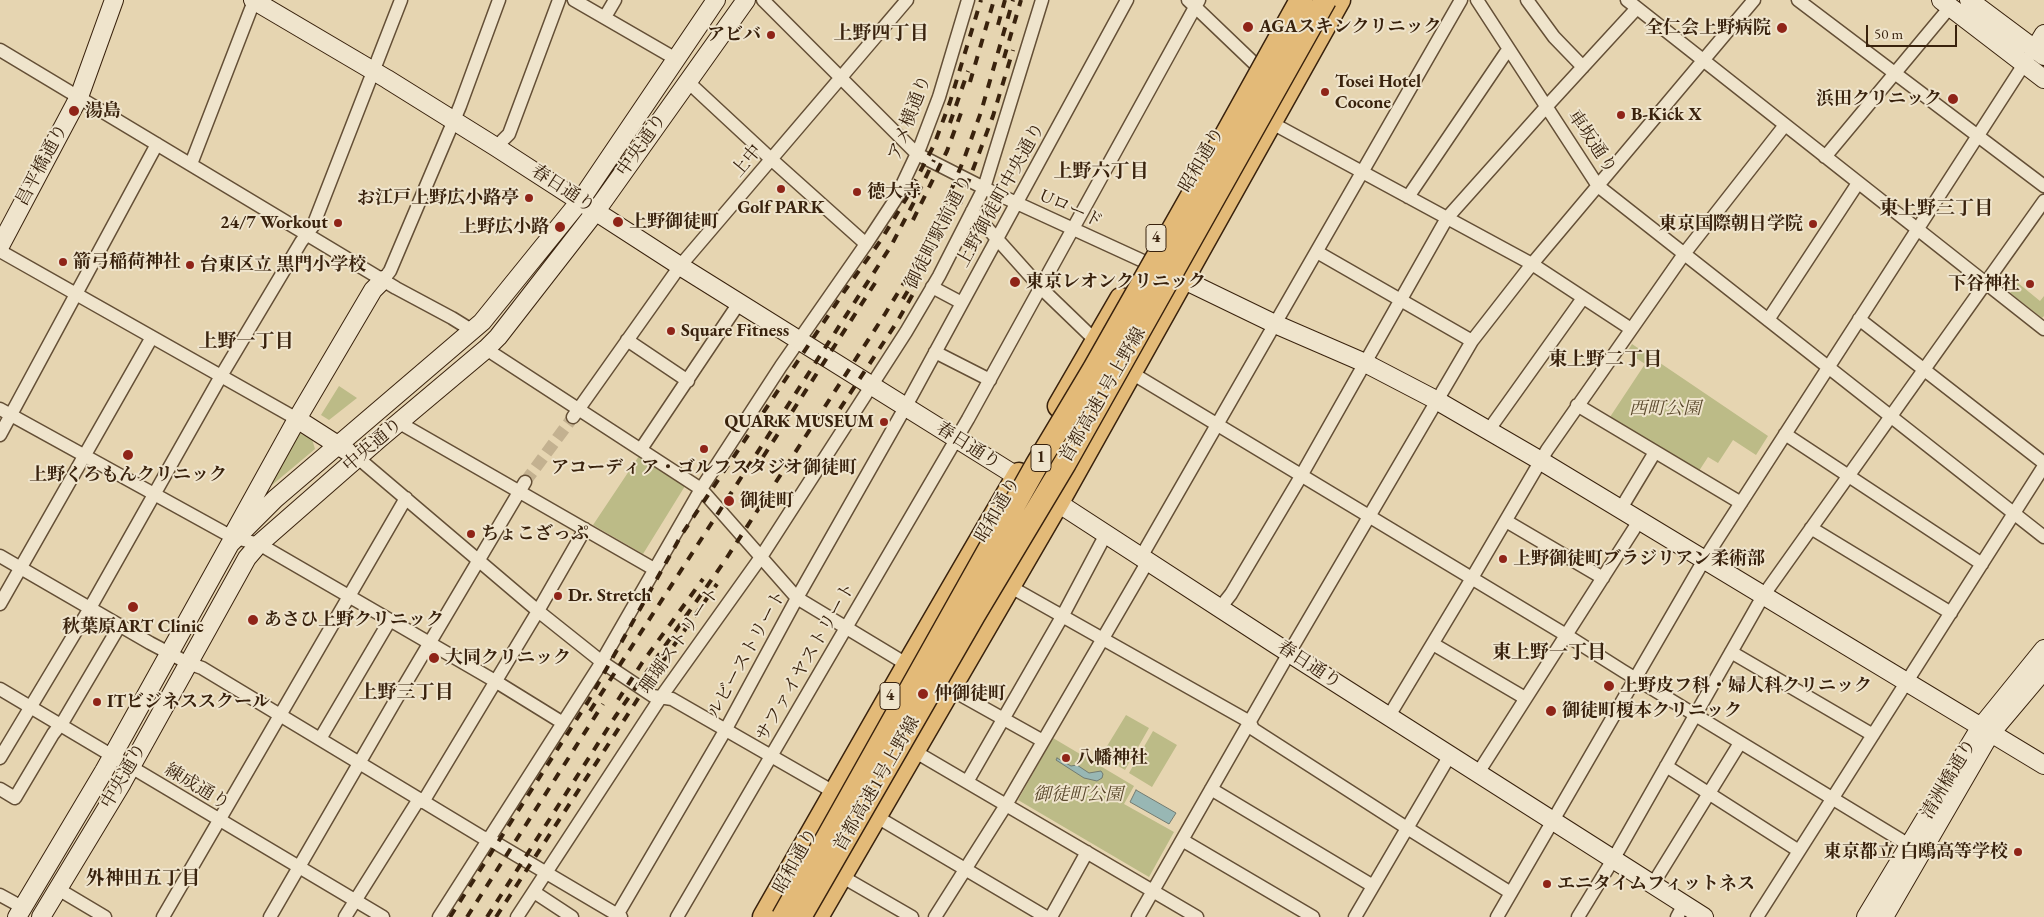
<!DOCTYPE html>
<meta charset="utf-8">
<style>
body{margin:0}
#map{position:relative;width:2044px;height:917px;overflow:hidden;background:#e6d5b1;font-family:"EB Garamond",serif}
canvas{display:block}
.scale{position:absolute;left:1866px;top:25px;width:91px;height:22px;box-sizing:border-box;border:2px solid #39220d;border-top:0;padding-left:6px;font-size:15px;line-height:18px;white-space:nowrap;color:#39220d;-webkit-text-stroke:4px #efe4cc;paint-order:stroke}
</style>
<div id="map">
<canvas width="2044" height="917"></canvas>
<div class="scale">50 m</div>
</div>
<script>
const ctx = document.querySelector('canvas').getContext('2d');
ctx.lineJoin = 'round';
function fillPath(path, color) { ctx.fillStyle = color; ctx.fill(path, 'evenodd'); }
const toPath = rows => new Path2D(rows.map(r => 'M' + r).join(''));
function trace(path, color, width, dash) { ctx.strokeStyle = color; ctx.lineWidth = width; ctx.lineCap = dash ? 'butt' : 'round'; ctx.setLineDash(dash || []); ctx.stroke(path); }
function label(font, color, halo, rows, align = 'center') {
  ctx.font = font + ' "EB Garamond","Noto Serif JP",serif'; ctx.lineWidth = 4; ctx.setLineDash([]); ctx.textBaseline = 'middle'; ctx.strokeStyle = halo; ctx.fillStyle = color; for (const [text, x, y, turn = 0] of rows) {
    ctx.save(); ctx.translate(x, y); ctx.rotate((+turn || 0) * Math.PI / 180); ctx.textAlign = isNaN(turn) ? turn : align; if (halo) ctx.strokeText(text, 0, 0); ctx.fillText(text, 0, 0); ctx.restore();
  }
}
const green = toPath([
 [2018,283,2040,301,2044,296,2044,316,2042,318,2010,293],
 [1632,344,1768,436,1756,455,1733,440,1718,463,1708,457,1697,474,1610,417,1645,364,1627,352],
 [339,386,357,398,329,420,321,415],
 [299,433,312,439,315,449,272,485,271,483],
 [639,456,685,486,643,554,593,525],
 [1126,715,1149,728,1125,770,1101,756],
 [1153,731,1177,745,1152,787,1129,773],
 [1053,738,1134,786,1124,804,1174,832,1149,877,1018,800]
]);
const water = toPath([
 [1057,758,1071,766,1077,765,1089,773,1101,771,1103,774,1102,778,1097,781,1084,778,1056,760,1057,758],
 [1136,790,1176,813,1169,824,1130,802,1136,790]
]);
const streetTunnel = toPath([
 [525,482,573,417]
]);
const street = toPath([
 [574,0,676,59],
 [763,0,917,154,984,188,1143,261],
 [1188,0,1257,66],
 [1477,0,1598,186,2044,537],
 [1527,0,1554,37,1583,67],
 [1627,0,2044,329],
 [1798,0,2044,186],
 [605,17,615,0],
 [0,50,396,288,452,318,473,331],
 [687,81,771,159,866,244],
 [1270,122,1532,264,1631,329],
 [496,147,509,134,559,0],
 [1825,157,1950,7],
 [191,164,254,1],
 [1408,197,1505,54,1510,51],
 [972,211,1041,288,1097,342],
 [0,251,297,419],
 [1317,252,1472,341],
 [383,280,390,271,460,106,499,0],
 [932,287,962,303],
 [1859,319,2044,463],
 [1768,320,1858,183],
 [627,340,688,381],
 [486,349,701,489,797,598,908,665],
 [935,352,990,380],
 [1130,372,1566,635,1623,671,1909,845],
 [1577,405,1741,503],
 [0,409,232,537,259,544,271,551,495,681,563,723],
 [573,417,680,266,907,0],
 [398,422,654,569],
 [1488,431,1583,298],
 [1785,434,1982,564],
 [0,435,157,144],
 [641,449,739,303],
 [358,458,538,611,602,662,653,696,672,699,839,795],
 [1620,510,1655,452],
 [1506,521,1603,578],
 [1811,528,1951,613],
 [0,556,150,643,188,663,202,668,482,837,489,839,621,917],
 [1141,557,1461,0],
 [1009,586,1250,722,1253,729,1407,828,1511,893],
 [0,604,152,337],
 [1220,608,1231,594,1297,483,1447,218,1547,106,1637,8],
 [1433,644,1525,698],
 [1731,652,1873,735],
 [0,689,383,917],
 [950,689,1043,741],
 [1389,716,1472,578,1547,450,1684,254,1785,125],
 [320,739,390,620],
 [914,751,1197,917],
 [0,758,90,608,221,376,301,242,313,226,401,0],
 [1666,766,1799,851],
 [1478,773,1639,521],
 [967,782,1063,615,1106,534],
 [0,789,15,798,53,734,64,720,120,625],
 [1211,789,1373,886],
 [423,802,538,611,585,529],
 [872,814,1046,917],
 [1182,840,1313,917],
 [841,876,912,917],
 [1653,884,1740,743],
 [58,889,105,917],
 [534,892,572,917],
 [0,895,22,907],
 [163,917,406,498],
 [270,917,394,703,525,482],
 [345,917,419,799],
 [439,917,598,668,701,489,781,366,866,244,895,200,920,147,939,97,968,0],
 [517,917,661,697,761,557,906,332,939,276,984,188,1042,0],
 [616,917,726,729,797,598,906,406,1127,0],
 [677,917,968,419,1199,0],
 [935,917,1006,805,1148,561],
 [1051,917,1087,852],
 [1138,917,1289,653,1472,341,1532,264,1754,0],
 [1355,917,1450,755],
 [1497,917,1704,560,2028,58],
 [1578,917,1614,858,1763,596,2044,201],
 [1677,917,1684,904],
 [1757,917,2044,466]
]);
const secondary = toPath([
 [253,0,387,79,496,147,680,266,1018,477,1275,644,1704,917],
 [1941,0,2044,79],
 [1969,0,2044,56],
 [2035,49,2044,34],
 [0,246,79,97,114,0],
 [1182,279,1275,324,1365,363,1436,400,1541,461,2044,765],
 [297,419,347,451],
 [235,531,297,419,373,290,383,280],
 [17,917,104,771,230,544,275,499,482,322,580,201,716,0],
 [41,917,122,783,247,558,259,544,379,439,486,349,498,337,596,211,746,0],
 [1866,917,1980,728,2044,649],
 [1884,917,1990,734,2044,670]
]);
const highway = toPath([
 [1059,406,1121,299],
 [764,917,908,665,1019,474],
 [817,917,1058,502,1339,0]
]);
const rail = toPath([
 [998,25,1005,0],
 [1004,58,1021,0],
 [970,82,994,0],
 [950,123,968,71],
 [960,204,993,116,1013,50],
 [913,220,947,151,961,113],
 [903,299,922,267,948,218,958,193],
 [830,424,897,322,913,294],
 [763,457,877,280],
 [618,700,642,663,703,579],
 [590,711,891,246,914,202,934,160],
 [450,917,589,700,682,534,846,289,881,240,906,199,934,145,950,102,981,0],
 [467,917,603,704],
 [487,917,615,717,724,562,885,314,916,263,941,215,964,159,981,112,1013,0],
 [496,917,656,671,717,584]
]);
const highwayBridge = toPath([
 [783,917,1036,466,1094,369,1205,173,1301,0],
 [800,917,974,615,1065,463,1325,0]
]);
const markers = [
 [1248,27,6,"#8f2418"],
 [1782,28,6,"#8f2418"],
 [771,35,5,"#8f2418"],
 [1325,92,5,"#8f2418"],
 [1953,99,6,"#8f2418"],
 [74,111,6,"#8f2418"],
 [1621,115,5,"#8f2418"],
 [781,189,5,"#8f2418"],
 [857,192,5,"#8f2418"],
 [529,198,5,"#8f2418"],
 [618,222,6,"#8f2418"],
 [338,223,5,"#8f2418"],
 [1813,224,5,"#8f2418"],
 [560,227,6,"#8f2418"],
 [63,262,5,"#8f2418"],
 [190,265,5,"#8f2418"],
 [1015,282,6,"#8f2418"],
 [2030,284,5,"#8f2418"],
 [671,331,5,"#8f2418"],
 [884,422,5,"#8f2418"],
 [704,449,5,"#8f2418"],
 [128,455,6,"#8f2418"],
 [729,501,6,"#8f2418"],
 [471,534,5,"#8f2418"],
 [1503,559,5,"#8f2418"],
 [558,596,5,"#8f2418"],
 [133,607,6,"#8f2418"],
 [253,620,6,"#8f2418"],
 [434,658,6,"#8f2418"],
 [1609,686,6,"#8f2418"],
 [923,694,6,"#8f2418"],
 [97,702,5,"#8f2418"],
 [1551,711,6,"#8f2418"],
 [1066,758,5,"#8f2418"],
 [2018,852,5,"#8f2418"],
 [1547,884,5,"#8f2418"]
];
const shields = [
 [1156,238,20],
 [1041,458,20],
 [890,696,20]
];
const shieldNames = [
 ["4",1156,238],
 ["1",1041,458],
 ["4",890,696]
];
const poiNames = [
 ["AGAスキンクリニック",1259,27],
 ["全仁会上野病院",1771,28,"right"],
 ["アビバ",761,35,"right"],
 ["Tosei Hotel",1335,82],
 ["Cocone",1335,103],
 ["浜田クリニック",1942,99,"right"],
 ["湯島",85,111],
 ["B-Kick X",1631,115],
 ["徳大寺",867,192],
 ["お江戸上野広小路亭",519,198,"right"],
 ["Golf PARK",781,208,"center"],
 ["上野御徒町",629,222],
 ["24/7 Workout",328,223,"right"],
 ["東京国際朝日学院",1803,224,"right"],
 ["上野広小路",549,227,"right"],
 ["箭弓稲荷神社",73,262],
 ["台東区立 黒門小学校",200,265],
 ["東京レオンクリニック",1026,282],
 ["下谷神社",2020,284,"right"],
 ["Square Fitness",681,331],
 ["QUARK MUSEUM",874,422,"right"],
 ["アコーディア・ゴルフスタジオ御徒町",704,468,"center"],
 ["上野くろもんクリニック",128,475,"center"],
 ["御徒町",740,501],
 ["ちょこざっぷ",481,534],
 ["上野御徒町ブラジリアン柔術部",1513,559],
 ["Dr. Stretch",568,596],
 ["あさひ上野クリニック",264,620],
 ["秋葉原ART Clinic",133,627,"center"],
 ["大同クリニック",445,658],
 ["上野皮フ科・婦人科クリニック",1620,686],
 ["仲御徒町",934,694],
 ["ITビジネススクール",107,702],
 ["御徒町榎本クリニック",1562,711],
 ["八幡神社",1076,758],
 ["東京都立 白鴎高等学校",2008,852,"right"],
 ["エニタイムフィットネス",1557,884]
];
const streetNames = [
 ["アメ横通り",910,118,-69],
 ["車坂通り",1592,142,56],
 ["中央通り",642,145,-55],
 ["昭和通り",1202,160,-60],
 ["上中",747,161,-50],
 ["昌平橋通り",42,165,-62],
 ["春日通り",563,189,33],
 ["上野御徒町中央通り",1001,195,-61],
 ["Uロード",1071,209,25],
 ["御徒町駅前通り",939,232,-63],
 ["首都高速1号上野線",1103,395,-60],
 ["中央通り",373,445,-41],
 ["春日通り",968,446,32],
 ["昭和通り",998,510,-60],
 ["珊瑚ストリート",680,640,-55],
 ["ルビーストリート",747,654,-61],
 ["サファイヤストリート",806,662,-60],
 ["春日通り",1309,665,33],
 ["中央通り",124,776,-60],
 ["清洲橋通り",1949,779,-59],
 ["首都高速1号上野線",877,784,-60],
 ["練成通り",197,787,31],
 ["昭和通り",796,861,-61]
];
const parkNames = [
 ["西町公園",1665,409],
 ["御徒町公園",1078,795]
];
const neighbourhoodNames = [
 ["上野四丁目",881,34],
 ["上野六丁目",1101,172],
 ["東上野三丁目",1936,209],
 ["上野一丁目",246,342],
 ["東上野二丁目",1605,360],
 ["東上野一丁目",1549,653],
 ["上野三丁目",406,693],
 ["外神田五丁目",143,879]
];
fillPath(green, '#bcbb87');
fillPath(water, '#98b7b4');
trace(water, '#727b71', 1);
trace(streetTunnel, '#c3b190', 12, [12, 6]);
trace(street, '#644f36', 15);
trace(secondary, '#39220d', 20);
trace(highway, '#39220d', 25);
trace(street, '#efe4cc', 12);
trace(secondary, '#efe4cc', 18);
trace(highway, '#e3ba78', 22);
trace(rail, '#39220d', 4, [9, 9]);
trace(highwayBridge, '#39220d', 25, []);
trace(highwayBridge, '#e3ba78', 22);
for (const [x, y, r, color] of markers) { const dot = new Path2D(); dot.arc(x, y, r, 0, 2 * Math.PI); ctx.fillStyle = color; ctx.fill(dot); trace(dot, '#efe4cc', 2); }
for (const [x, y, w] of shields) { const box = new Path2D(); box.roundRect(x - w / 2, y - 13.5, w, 27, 4); ctx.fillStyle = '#efe4cc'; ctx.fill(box); trace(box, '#39220d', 1); }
label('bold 16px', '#39220d', null, shieldNames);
label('bold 18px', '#39220d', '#efe4cc', poiNames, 'left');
label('18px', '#39220d', '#efe4cc', streetNames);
label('italic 18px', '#5a482c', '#efe4cc', parkNames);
label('bold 19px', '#39220d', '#efe4cc', neighbourhoodNames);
</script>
